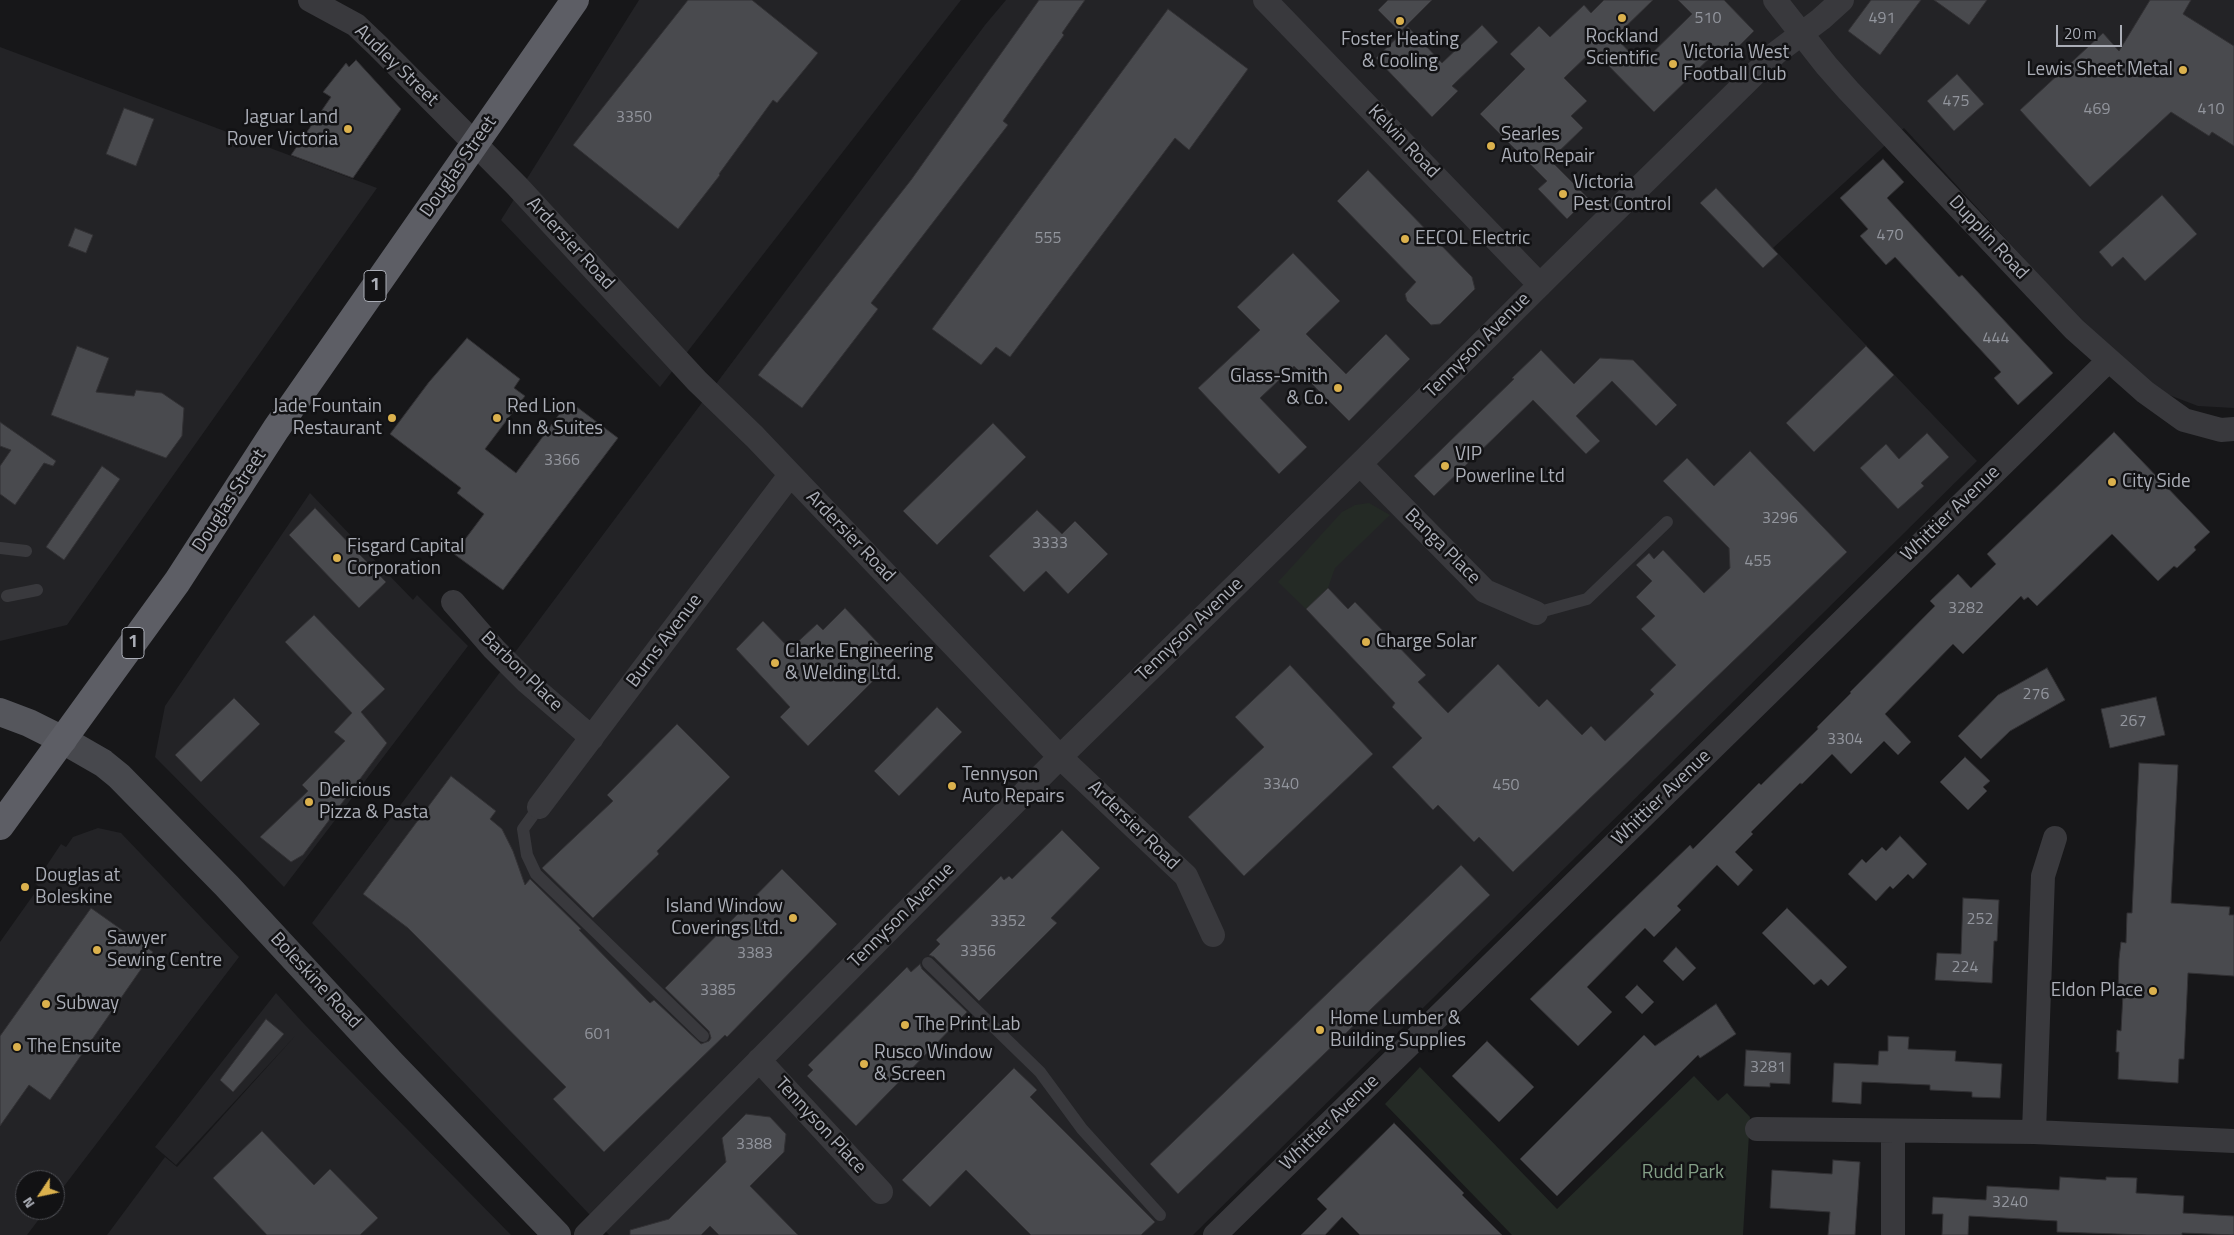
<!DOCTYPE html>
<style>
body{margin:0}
#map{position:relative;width:2234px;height:1235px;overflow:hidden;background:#171719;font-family:"Titillium Web",sans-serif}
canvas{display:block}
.north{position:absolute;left:15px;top:1170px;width:50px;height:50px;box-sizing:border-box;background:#121214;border:1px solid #4f5055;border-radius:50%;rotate:236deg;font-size:14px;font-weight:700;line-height:20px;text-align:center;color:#abaeb7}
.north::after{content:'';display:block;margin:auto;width:18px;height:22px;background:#dbb14d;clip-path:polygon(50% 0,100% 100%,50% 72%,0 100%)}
.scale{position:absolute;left:2056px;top:25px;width:66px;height:22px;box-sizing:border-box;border:2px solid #abaeb7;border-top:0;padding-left:6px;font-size:15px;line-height:18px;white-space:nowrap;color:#abaeb7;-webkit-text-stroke:4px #121214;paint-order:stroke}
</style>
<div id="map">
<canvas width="2234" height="1235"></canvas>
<div class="north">N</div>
<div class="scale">20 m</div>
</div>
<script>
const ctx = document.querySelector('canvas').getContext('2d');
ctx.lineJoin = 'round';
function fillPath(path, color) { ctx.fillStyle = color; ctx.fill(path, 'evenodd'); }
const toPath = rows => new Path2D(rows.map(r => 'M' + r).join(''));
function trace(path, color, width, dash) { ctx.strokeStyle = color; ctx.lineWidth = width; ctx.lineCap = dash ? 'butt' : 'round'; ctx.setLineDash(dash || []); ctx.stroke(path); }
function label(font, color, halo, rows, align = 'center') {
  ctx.font = font + ' "Titillium Web",sans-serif'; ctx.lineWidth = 5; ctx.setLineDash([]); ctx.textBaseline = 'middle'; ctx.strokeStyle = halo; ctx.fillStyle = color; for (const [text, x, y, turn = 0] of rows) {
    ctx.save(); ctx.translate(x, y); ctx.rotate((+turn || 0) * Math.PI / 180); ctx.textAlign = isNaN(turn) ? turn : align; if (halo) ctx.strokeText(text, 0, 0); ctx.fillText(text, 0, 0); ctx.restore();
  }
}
const built = toPath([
 [639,0,961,0,660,387,501,220],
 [1006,0,2234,0,2234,408,2198,406,2156,390,2126,370,1904,128,1773,248,1977,461,1193,1235,609,1235,312,923,985,25],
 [0,47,377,188,67,625,0,641],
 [310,493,413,600,417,595,468,646,284,887,155,757,165,706],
 [98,828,121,833,239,957,55,1198,55,1180,25,1180,25,1210,46,1210,27,1235,0,1235,0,942,39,887,35,883,61,844,66,847,73,837],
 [276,993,305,1025,511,1235,107,1235,165,1157,177,1167,296,1035,176,1165,155,1147]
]);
const green = toPath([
 [1369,503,1390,515,1335,568,1328,588,1306,609,1278,582,1342,512,1355,505],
 [1420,1067,1557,1209,1694,1076,1718,1101,1727,1093,1750,1117,1743,1235,1512,1235,1385,1104]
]);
const building = toPath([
 [688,0,752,0,818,53,777,103,773,100,719,174,720,175,678,229,573,145,688,0],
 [1039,0,1085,0,1062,33,1064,35,1003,121,1008,125,871,303,878,309,802,408,758,375,911,180,1039,0],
 [1388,0,1432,0,1400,32,1378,10,1388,0],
 [1604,0,1653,0,1615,37,1641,64,1692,14,1678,0,1724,0,1754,31,1731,54,1722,46,1654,112,1593,50,1564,78,1587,101,1571,116,1583,128,1550,160,1588,198,1567,219,1538,189,1547,181,1480,114,1525,69,1510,54,1539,26,1550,37,1584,5,1591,13,1604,0],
 [1871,0,1921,0,1880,55,1848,31,1871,0],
 [1934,0,1987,0,1969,25,1934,0],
 [2150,0,2191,0,2183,14,2234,46,2234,146,2212,132,2209,136,2171,112,2090,187,2020,110,2103,33,2119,51,2150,0],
 [1168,9,1248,69,1189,150,1175,138,1010,357,996,347,981,365,932,329,1168,9],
 [1482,25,1498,42,1452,86,1458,91,1432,117,1376,58,1408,27,1442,63,1482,25],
 [356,60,401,109,353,178,291,155,331,97,323,92,346,63,349,67,356,60],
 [1957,74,1984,104,1954,131,1927,101,1957,74],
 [124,108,154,119,136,166,106,154,124,108],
 [1883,159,1904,182,1887,198,1959,277,1962,275,2053,373,2018,405,1994,378,2001,372,1895,257,1886,265,1860,236,1868,229,1840,198,1883,159],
 [1368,170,1472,277,1475,289,1440,324,1431,325,1407,301,1405,294,1416,282,1337,201,1368,170],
 [1716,188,1778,254,1763,268,1700,203,1716,188],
 [2162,195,2197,234,2145,281,2123,257,2112,267,2099,252,2162,195],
 [75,228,93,235,86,253,68,246,75,228],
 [1293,253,1340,301,1306,334,1346,374,1386,334,1410,359,1349,421,1294,366,1260,398,1307,447,1279,474,1198,388,1260,330,1237,307,1293,253],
 [467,338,520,379,514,388,525,396,485,449,516,473,569,401,618,438,503,590,454,554,484,514,457,493,461,488,390,434,429,382,467,338],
 [77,346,109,358,96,392,134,396,136,390,162,393,184,408,182,436,166,458,51,415,77,346],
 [1866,346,1894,375,1814,452,1786,423,1866,346],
 [1541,350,1574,384,1600,358,1633,360,1677,405,1656,426,1612,381,1576,416,1600,441,1586,454,1533,400,1434,496,1414,476,1514,379,1512,378,1541,350],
 [0,422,56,461,53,466,44,463,15,505,0,494,0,466,11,450,0,446,0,422],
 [993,423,1026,457,937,545,903,511,993,423],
 [2114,432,2210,532,2194,547,2196,550,2177,568,2174,566,2158,581,2112,534,2037,606,2028,597,2024,600,2021,596,1963,654,1953,644,1885,714,1911,742,1898,755,1884,741,1851,774,1832,754,1802,784,1800,783,1751,832,1753,834,1735,852,1753,870,1738,886,1717,865,1677,906,1681,910,1654,937,1645,928,1587,987,1612,1012,1578,1046,1530,999,1690,845,1693,849,1759,783,1761,785,1818,729,1817,727,1851,693,1850,692,1935,606,1930,601,1958,574,1971,588,1996,564,1987,554,2114,432],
 [1927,433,1949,457,1921,483,1924,486,1898,509,1860,468,1886,444,1899,459,1927,433],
 [1750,451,1847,552,1513,872,1479,837,1474,842,1438,805,1433,810,1392,767,1422,738,1392,707,1395,703,1306,609,1328,588,1348,609,1355,602,1426,675,1418,682,1448,713,1498,664,1539,707,1547,699,1582,735,1591,726,1605,741,1654,694,1650,690,1676,665,1641,629,1655,616,1636,597,1652,581,1636,565,1649,553,1654,559,1663,550,1704,593,1730,568,1729,548,1663,481,1687,458,1714,486,1750,451],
 [102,466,120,479,64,560,46,547,102,466],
 [315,508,386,582,359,608,289,535,315,508],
 [1037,510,1062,534,1075,521,1108,554,1068,594,1046,571,1024,592,989,556,1037,510],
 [845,608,894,660,808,746,780,717,790,707,736,649,763,621,790,649,817,624,823,630,845,608],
 [314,615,385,689,361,712,387,743,303,855,291,862,260,837,308,791,302,785,345,741,334,732,352,713,285,642,314,615],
 [1290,665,1373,754,1244,876,1188,817,1264,747,1235,717,1290,665],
 [2047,668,2065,700,2010,731,1981,759,1958,736,1998,695,2047,668],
 [2156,697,2165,735,2110,748,2101,709,2156,697],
 [234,698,260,724,201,782,175,755,234,698],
 [937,707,962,732,899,796,874,771,937,707],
 [677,724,730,777,657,851,659,854,593,918,542,868,613,801,607,795,677,724],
 [1965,757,1990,781,1983,787,1987,791,1968,810,1940,782,1965,757],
 [2139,763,2178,765,2171,903,2230,907,2229,915,2234,915,2234,976,2188,973,2184,1059,2179,1059,2178,1083,2118,1079,2119,1052,2116,1052,2117,1030,2121,1031,2123,994,2118,994,2119,959,2121,942,2126,943,2127,913,2132,913,2139,763],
 [451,776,496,811,490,819,502,829,513,851,525,885,530,879,581,929,579,930,650,1003,654,1000,701,1044,709,1041,711,1038,709,1031,665,988,782,869,837,924,727,1037,725,1035,604,1152,553,1099,566,1087,408,928,363,894,451,776],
 [1062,830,1100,868,1051,918,1057,923,979,1001,934,957,929,955,940,944,936,940,1001,876,1004,880,1009,876,1012,879,1062,830],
 [1900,836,1927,864,1913,879,1908,874,1893,889,1890,886,1876,901,1848,874,1862,859,1866,863,1882,847,1886,851,1900,836],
 [1461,865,1490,895,1178,1194,1150,1164,1461,865],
 [1963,898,1999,900,1997,941,1994,941,1992,983,1935,980,1937,953,1961,954,1963,898],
 [91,908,153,952,50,1100,29,1085,0,1126,0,1036,91,908],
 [1787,908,1847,967,1828,986,1821,979,1814,985,1762,933,1787,908],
 [1676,947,1696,968,1683,981,1663,961,1676,947],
 [920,964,922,969,967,1012,856,1126,807,1076,813,1070,808,1065,907,967,911,972,920,964],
 [1637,985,1654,1002,1642,1014,1625,997,1637,985],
 [1716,1004,1736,1034,1700,1058,1698,1055,1557,1196,1520,1159,1644,1035,1655,1046,1716,1004],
 [266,1019,284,1034,233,1092,220,1080,266,1019],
 [1888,1036,1909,1037,1908,1049,1956,1051,1955,1061,2002,1064,2000,1098,1972,1097,1972,1092,1930,1090,1930,1085,1862,1082,1861,1104,1832,1102,1834,1063,1878,1065,1879,1051,1888,1051,1888,1036],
 [1487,1041,1534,1087,1499,1122,1452,1076,1487,1041],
 [1746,1050,1791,1053,1790,1084,1770,1083,1770,1087,1744,1086,1746,1050],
 [1014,1068,1037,1090,1030,1097,1155,1222,1141,1235,1031,1235,966,1170,930,1207,902,1180,1014,1068],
 [746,1114,770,1117,786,1134,784,1152,750,1186,798,1235,719,1235,710,1226,701,1235,630,1235,630,1230,669,1219,726,1162,722,1138,746,1114],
 [1394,1123,1464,1193,1462,1195,1502,1235,1360,1235,1342,1217,1325,1235,1301,1235,1327,1209,1317,1199,1394,1123],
 [262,1131,314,1185,330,1169,378,1218,360,1235,267,1235,213,1178,262,1131],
 [1833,1160,1860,1162,1855,1235,1828,1235,1830,1212,1770,1208,1772,1170,1832,1174,1833,1160],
 [2060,1177,2106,1180,2106,1177,2137,1178,2136,1193,2184,1196,2183,1213,2234,1216,2234,1235,2182,1233,2182,1235,2147,1235,2057,1232,2057,1221,1969,1216,1968,1235,1942,1235,1943,1214,1932,1214,1933,1197,1986,1200,1987,1186,2059,1190,2060,1177]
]);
const service = toPath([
 [0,548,26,551],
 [7,596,37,590],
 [1536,613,1587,599,1667,522],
 [539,807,523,829,527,855,536,874,703,1036],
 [928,963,1040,1072,1082,1129,1160,1215]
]);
const minor = toPath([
 [310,0,356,25,378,46,517,186,697,381,755,437,1060,757,1186,876,1213,935],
 [1265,0,1540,285],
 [1775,0,1826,65,1848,90,2074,329,2145,392,2184,420,2221,430,2234,429],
 [1360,464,1485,591,1536,613],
 [453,602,494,649,527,682,592,738],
 [539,807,790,475],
 [759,1060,881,1192],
 [1757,1129,2034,1132,2234,1141],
 [2034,1132,2043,876,2055,838],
 [586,1235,1060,757,1360,464,1551,274,1776,53,1821,19,1842,0],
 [1215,1235,2108,361],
 [1893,1235,1893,1132]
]);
const secondary = toPath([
 [63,740,103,763,119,776,227,886,391,1063,557,1235]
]);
const primary = toPath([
 [0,712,29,723,63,740]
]);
const trunk = toPath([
 [0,826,177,582,276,429,575,0]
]);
const markers = [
 [1622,18,5,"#dbb14d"],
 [1400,21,5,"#dbb14d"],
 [1673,64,5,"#dbb14d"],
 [2183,70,5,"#dbb14d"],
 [348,129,5,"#dbb14d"],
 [1491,146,5,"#dbb14d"],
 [1563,194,5,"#dbb14d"],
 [1405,239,5,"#dbb14d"],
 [1338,388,5,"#dbb14d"],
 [392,418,5,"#dbb14d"],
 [497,418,5,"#dbb14d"],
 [1445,466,5,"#dbb14d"],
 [2112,482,5,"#dbb14d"],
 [337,558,5,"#dbb14d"],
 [1366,642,5,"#dbb14d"],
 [775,663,5,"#dbb14d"],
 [952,786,5,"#dbb14d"],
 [309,802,5,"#dbb14d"],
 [25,887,5,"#dbb14d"],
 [793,918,5,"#dbb14d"],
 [97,950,5,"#dbb14d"],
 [2153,991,5,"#dbb14d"],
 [46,1004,5,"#dbb14d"],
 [905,1025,5,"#dbb14d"],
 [1320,1030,5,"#dbb14d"],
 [17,1047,5,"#dbb14d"],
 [864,1064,5,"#dbb14d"]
];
const numberNames = [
 ["510",1708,19],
 ["491",1882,19],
 ["475",1956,102],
 ["469",2097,110],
 ["410",2211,110],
 ["3350",634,118],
 ["470",1890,236],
 ["555",1048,239],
 ["444",1996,339],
 ["3366",562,461],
 ["3296",1780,519],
 ["3333",1050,544],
 ["455",1758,562],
 ["3282",1966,609],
 ["276",2036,695],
 ["267",2133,722],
 ["3304",1845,740],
 ["3340",1281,785],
 ["450",1506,786],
 ["252",1980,920],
 ["3352",1008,922],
 ["3356",978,952],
 ["3383",755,954],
 ["224",1965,968],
 ["3385",718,991],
 ["601",598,1035],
 ["3281",1768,1068],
 ["3388",754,1145],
 ["3240",2010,1203]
];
const shields = [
 [375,286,22],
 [133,643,22]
];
const shieldNames = [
 ["1",375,286],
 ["1",133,643]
];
const poiNames = [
 ["Rockland",1622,37,"center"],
 ["Scientific",1622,59,"center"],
 ["Foster Heating",1400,40,"center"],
 ["& Cooling",1400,62,"center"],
 ["Victoria West",1683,53],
 ["Football Club",1683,75],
 ["Lewis Sheet Metal",2173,70,"right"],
 ["Jaguar Land",338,118,"right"],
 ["Rover Victoria",338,140,"right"],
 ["Searles",1501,135],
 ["Auto Repair",1501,157],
 ["Victoria",1573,183],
 ["Pest Control",1573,205],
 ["EECOL Electric",1415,239],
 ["Glass-Smith",1328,377,"right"],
 ["& Co.",1328,399,"right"],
 ["Jade Fountain",382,407,"right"],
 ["Restaurant",382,429,"right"],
 ["Red Lion",507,407],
 ["Inn & Suites",507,429],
 ["VIP",1455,455],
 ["Powerline Ltd",1455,477],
 ["City Side",2122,482],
 ["Fisgard Capital",347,547],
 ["Corporation",347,569],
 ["Charge Solar",1376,642],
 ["Clarke Engineering",785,652],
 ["& Welding Ltd.",785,674],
 ["Tennyson",962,775],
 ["Auto Repairs",962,797],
 ["Delicious",319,791],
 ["Pizza & Pasta",319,813],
 ["Douglas at",35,876],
 ["Boleskine",35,898],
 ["Island Window",783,907,"right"],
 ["Coverings Ltd.",783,929,"right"],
 ["Sawyer",107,939],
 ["Sewing Centre",107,961],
 ["Eldon Place",2143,991,"right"],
 ["Subway",56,1004],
 ["Home Lumber &",1330,1019],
 ["Building Supplies",1330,1041],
 ["The Print Lab",915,1025],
 ["The Ensuite",27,1047],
 ["Rusco Window",874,1053],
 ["& Screen",874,1075]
];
const streetNames = [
 ["Audley Street",396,66,44],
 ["Kelvin Road",1403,142,46],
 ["Douglas Street",459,167,-55],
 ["Dupplin Road",1988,238,47],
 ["Ardersier Road",570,244,47],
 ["Tennyson Avenue",1478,346,-45],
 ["Douglas Street",230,501,-57],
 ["Whittier Avenue",1951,514,-44],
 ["Ardersier Road",850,537,46],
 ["Banga Place",1442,547,45],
 ["Tennyson Avenue",1190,630,-44],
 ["Burns Avenue",665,641,-53],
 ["Barbon Place",521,672,44],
 ["Whittier Avenue",1662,798,-44],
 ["Ardersier Road",1133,826,44],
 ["Tennyson Avenue",902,916,-45],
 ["Boleskine Road",315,981,47],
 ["Whittier Avenue",1330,1123,-44],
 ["Tennyson Place",820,1126,47]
];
const parkNames = [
 ["Rudd Park",1683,1173]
];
fillPath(built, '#232326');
fillPath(green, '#242a25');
fillPath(building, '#494a4e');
trace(building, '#323134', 1);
trace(service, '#39393d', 12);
trace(minor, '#39393d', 24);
trace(secondary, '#47484d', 28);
trace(primary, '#55565c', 28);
trace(trunk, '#5d5e65', 28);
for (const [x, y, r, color] of markers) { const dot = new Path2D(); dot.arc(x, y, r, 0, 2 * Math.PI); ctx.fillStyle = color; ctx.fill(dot); trace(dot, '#121214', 2); }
label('16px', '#92959d', null, numberNames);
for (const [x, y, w] of shields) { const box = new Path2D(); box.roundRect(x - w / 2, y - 15.5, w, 31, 4); ctx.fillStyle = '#121214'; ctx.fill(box); trace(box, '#abaeb7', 1); }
label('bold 18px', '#abaeb7', null, shieldNames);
label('19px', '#abaeb7', '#121214', poiNames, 'left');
label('19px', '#abaeb7', '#121214', streetNames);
label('19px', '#849f87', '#121214', parkNames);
</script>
